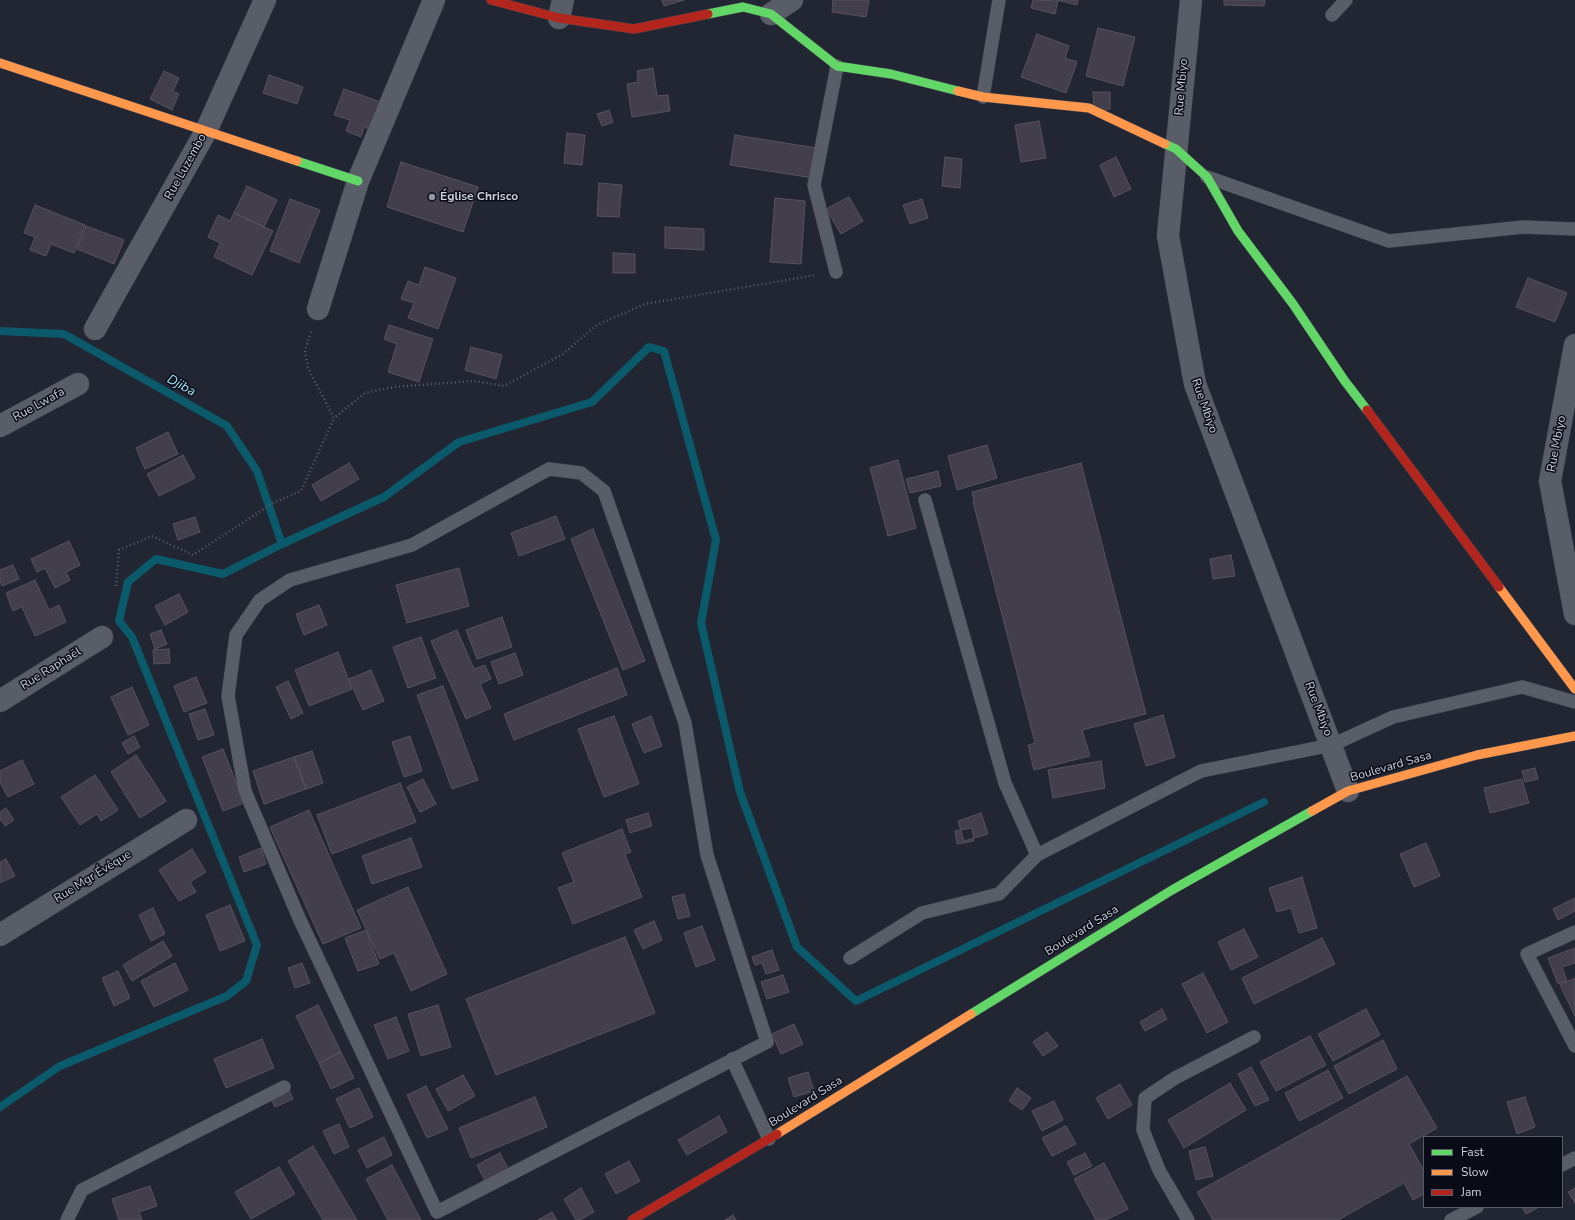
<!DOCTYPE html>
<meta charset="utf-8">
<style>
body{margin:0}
#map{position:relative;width:1575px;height:1220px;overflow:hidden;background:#222632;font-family:"Nunito Sans",sans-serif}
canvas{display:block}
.legend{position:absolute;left:1423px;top:1136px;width:140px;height:72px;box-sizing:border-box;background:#090c16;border:1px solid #575b67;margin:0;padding:5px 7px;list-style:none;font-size:12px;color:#cdd2e1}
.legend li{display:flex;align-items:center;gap:8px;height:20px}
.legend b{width:20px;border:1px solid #575b67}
</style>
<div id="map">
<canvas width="1575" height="1220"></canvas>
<ul class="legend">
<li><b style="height:5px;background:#63d668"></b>Fast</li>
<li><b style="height:5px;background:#ff974d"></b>Slow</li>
<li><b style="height:5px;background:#b3261e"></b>Jam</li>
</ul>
</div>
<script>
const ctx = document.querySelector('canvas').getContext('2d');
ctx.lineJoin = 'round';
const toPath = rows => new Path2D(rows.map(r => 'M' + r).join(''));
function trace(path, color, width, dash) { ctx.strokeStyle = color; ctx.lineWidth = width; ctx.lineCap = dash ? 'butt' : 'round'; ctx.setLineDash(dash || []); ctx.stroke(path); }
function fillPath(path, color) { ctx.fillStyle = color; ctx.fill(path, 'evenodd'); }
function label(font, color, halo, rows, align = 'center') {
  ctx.font = font + ' "Nunito Sans",sans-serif'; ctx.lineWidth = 3; ctx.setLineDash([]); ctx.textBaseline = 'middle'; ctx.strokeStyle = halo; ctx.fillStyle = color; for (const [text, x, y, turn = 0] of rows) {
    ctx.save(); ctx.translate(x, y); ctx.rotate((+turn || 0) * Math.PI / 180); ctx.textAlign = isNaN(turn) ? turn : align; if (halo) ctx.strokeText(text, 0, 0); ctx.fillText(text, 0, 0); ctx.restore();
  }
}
const stream = toPath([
 [0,331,64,334,227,426,257,471,282,544],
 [0,1107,60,1066,227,996,246,981,257,945,132,637,119,621,128,582,156,559,223,574,282,544,384,497,459,442,592,402,649,347,664,351,716,540,701,623,740,792,797,947,856,1001,1264,802]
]);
const building = toPath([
 [662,0,684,0,664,6,662,0],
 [833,0,869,0,866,17,832,12,833,0],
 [1033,0,1058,1,1055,14,1031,8,1033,0],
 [1057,0,1078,0,1077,5,1057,0],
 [1224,0,1265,0,1264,6,1224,5,1224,0],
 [1098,28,1135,37,1123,86,1086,76,1098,28],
 [1037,34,1069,46,1065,58,1077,62,1066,93,1021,77,1037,34],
 [653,68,657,96,668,95,670,111,632,117,627,84,638,82,637,71,653,68],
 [164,71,179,78,173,91,179,94,172,110,150,99,164,71],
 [269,75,303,87,297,104,263,93,269,75],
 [344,89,386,104,376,132,364,127,361,137,346,131,350,120,334,115,344,89],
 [1093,92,1110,92,1110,109,1094,110,1093,92],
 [609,110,613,122,602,126,597,114,609,110],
 [1039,121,1046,158,1021,162,1015,125,1039,121],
 [567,133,585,135,582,165,564,163,567,133],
 [735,135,817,148,813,178,730,165,735,135],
 [945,157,962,159,960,188,942,186,945,157],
 [1116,157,1131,189,1114,197,1100,165,1116,157],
 [401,162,478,187,463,232,387,207,401,162],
 [599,183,622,185,619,217,597,216,599,183],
 [247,186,277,200,264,227,234,213,247,186],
 [849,197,863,221,841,234,826,209,849,197],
 [775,198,805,201,801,264,770,262,775,198],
 [290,199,320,210,299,263,270,251,290,199],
 [922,199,928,218,910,224,903,205,922,199],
 [35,205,85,225,74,253,51,244,46,256,30,250,35,237,24,233,35,205],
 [234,213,273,231,252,275,214,257,220,243,208,237,218,215,230,221,234,213],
 [86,226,124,240,114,264,77,249,86,226],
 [665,227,704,229,704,250,665,248,665,227],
 [613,253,635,254,635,273,613,273,613,253],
 [425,267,456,278,438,329,408,318,414,303,401,299,408,281,419,285,425,267],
 [1528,278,1567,293,1555,322,1516,307,1528,278],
 [389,325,433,339,419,382,388,372,397,344,384,339,389,325],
 [471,347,502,355,496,379,465,370,471,347],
 [168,432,178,454,145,469,136,448,168,432],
 [987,445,997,478,957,490,948,456,987,445],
 [183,455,195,478,159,496,147,474,183,455],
 [898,460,916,528,888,536,870,468,898,460],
 [349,463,359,479,321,501,312,485,349,463],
 [1081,463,1146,714,1082,730,1090,756,1034,770,1028,745,1035,743,973,502,974,501,972,492,1081,463],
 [938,471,941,486,910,493,906,479,938,471],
 [556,516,565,539,519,556,511,533,556,516],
 [195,517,200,532,178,540,173,524,195,517],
 [593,529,645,661,623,670,571,539,593,529],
 [69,541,80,565,66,572,70,580,55,588,45,568,37,572,31,559,69,541],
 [1231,555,1235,576,1213,579,1210,559,1231,555],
 [13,565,19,579,2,586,0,581,0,570,13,565],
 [459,568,469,606,407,623,396,585,459,568],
 [35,580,49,610,59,605,66,622,35,636,22,607,13,611,6,593,35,580],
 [179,594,188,612,165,625,155,606,179,594],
 [319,605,327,625,304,635,296,614,319,605],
 [502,617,512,647,477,659,466,630,502,617],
 [161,630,167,644,155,649,150,634,161,630],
 [457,630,474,669,485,665,491,679,480,684,491,708,466,719,431,641,457,630],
 [421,637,436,678,408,688,393,647,421,637],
 [169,649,170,663,154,664,153,650,169,649],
 [338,652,352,689,309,706,295,670,338,652],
 [515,653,523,675,499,684,491,662,515,653],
 [617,668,627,695,514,740,504,714,617,668],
 [371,670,384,701,363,710,349,679,371,670],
 [196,677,207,703,184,712,174,686,196,677],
 [288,681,303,713,291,719,276,687,288,681],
 [443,686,478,780,452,789,417,695,443,686],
 [132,687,149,725,128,735,111,697,132,687],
 [205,709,214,735,198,740,189,714,205,709],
 [1163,715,1175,757,1146,766,1134,724,1163,715],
 [614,716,639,784,604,797,578,729,614,716],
 [651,716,662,746,644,753,632,724,651,716],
 [134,736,140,747,128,754,122,743,134,736],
 [410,736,422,771,404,777,392,742,410,736],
 [223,749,244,803,223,811,202,757,223,749],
 [312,751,323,783,306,789,294,757,312,751],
 [136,755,166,801,140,818,111,772,136,755],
 [294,757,306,789,264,804,253,771,294,757],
 [22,760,34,784,8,797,0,782,0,771,22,760],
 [1101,761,1105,788,1053,798,1048,770,1101,761],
 [1535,768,1538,779,1525,782,1522,771,1535,768],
 [95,775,118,810,101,821,97,814,80,825,61,797,95,775],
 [423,779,436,804,420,812,407,787,423,779],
 [1522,779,1529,803,1490,813,1484,788,1522,779],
 [400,783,416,822,332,854,317,815,400,783],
 [6,808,14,820,5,826,0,819,0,812,6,808],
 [309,810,361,928,323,944,270,827,309,810],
 [648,813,652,826,630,833,626,820,648,813],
 [981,813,988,834,964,841,958,821,981,813],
 [972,828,974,841,957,844,955,831,972,828],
 [622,829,631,852,625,854,642,897,573,924,558,888,574,882,562,853,622,829],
 [411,838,422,867,372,884,362,856,411,838],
 [1426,843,1440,876,1414,887,1400,854,1426,843],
 [261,848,266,864,244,872,239,857,261,848],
 [192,849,206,872,190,882,196,892,179,901,159,870,192,849],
 [6,859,15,876,0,883,0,862,6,859],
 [1302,877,1317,928,1299,933,1291,908,1277,912,1269,888,1302,877],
 [408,887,447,974,411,991,394,953,380,959,357,910,408,887],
 [684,894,690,916,678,919,672,897,684,894],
 [1575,898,1575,911,1558,920,1553,909,1575,898],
 [230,905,245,941,220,951,206,915,230,905],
 [153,908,165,934,151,941,139,915,153,908],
 [654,921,662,940,643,949,634,930,654,921],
 [702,926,715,960,696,967,684,933,702,926],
 [1244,929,1258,957,1231,970,1218,942,1244,929],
 [366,930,379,964,358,971,345,938,366,930],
 [625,937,655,1013,496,1075,466,999,625,937],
 [1322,938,1335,964,1254,1004,1242,978,1322,938],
 [163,941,172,956,132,981,123,965,163,941],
 [1575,948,1575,963,1562,967,1567,981,1558,984,1548,958,1575,948],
 [772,950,779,970,766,974,762,963,755,965,752,957,772,950],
 [175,963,188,990,154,1007,141,981,175,963],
 [302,963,310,983,295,988,288,968,302,963],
 [118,971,130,998,114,1006,102,978,118,971],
 [1203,973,1228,1022,1207,1033,1182,984,1203,973],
 [783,975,789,992,767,999,761,982,783,975],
 [1575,978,1575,1016,1560,985,1575,978],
 [318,1005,341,1052,319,1063,296,1016,318,1005],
 [438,1005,451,1047,421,1056,408,1014,438,1005],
 [1162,1009,1167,1019,1145,1031,1140,1022,1162,1009],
 [1366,1009,1380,1035,1333,1061,1318,1034,1366,1009],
 [396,1017,409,1051,388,1059,374,1025,396,1017],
 [794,1024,803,1044,781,1054,772,1034,794,1024],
 [1047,1032,1058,1046,1043,1056,1033,1042,1047,1032],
 [1310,1036,1326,1065,1276,1091,1260,1062,1310,1036],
 [262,1039,274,1068,226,1088,214,1059,262,1039],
 [1383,1040,1397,1069,1349,1094,1334,1066,1383,1040],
 [341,1052,354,1078,331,1089,319,1063,341,1052],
 [1251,1067,1269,1100,1255,1106,1238,1074,1251,1067],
 [1328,1070,1343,1098,1299,1121,1285,1093,1328,1070],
 [808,1072,814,1091,794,1097,788,1078,808,1072],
 [463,1075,475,1096,448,1111,436,1089,463,1075],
 [1407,1076,1437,1128,1409,1144,1424,1171,1424,1194,1413,1200,1404,1183,1338,1220,1213,1220,1197,1192,1407,1076],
 [285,1082,293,1099,275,1107,267,1091,285,1082],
 [1230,1083,1246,1110,1184,1148,1168,1120,1230,1083],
 [1120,1084,1132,1105,1108,1119,1096,1098,1120,1084],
 [426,1086,448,1129,427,1138,407,1095,426,1086],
 [359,1088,373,1117,350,1128,336,1099,359,1088],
 [1017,1088,1031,1098,1022,1110,1009,1101,1017,1088],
 [535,1097,547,1127,471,1158,459,1128,535,1097],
 [1525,1097,1535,1127,1517,1134,1507,1102,1525,1097],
 [1054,1101,1063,1120,1042,1131,1032,1111,1054,1101],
 [719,1116,727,1132,687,1155,678,1140,719,1116],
 [339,1124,349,1147,334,1154,323,1131,339,1124],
 [1066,1126,1076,1144,1052,1156,1042,1138,1066,1126],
 [384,1137,392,1155,367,1168,358,1150,384,1137],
 [313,1146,357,1220,323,1220,288,1161,313,1146],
 [1205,1147,1213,1176,1196,1180,1189,1151,1205,1147],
 [500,1153,508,1169,485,1181,477,1165,500,1153],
 [1085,1153,1092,1166,1074,1175,1067,1162,1085,1153],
 [629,1161,640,1181,616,1194,605,1174,629,1161],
 [1104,1163,1128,1209,1106,1220,1096,1220,1074,1179,1104,1163],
 [392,1165,421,1220,388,1220,366,1179,392,1165],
 [279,1167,295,1194,251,1219,235,1192,279,1167],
 [150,1186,157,1206,139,1212,142,1220,119,1220,112,1199,150,1186],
 [581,1188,594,1212,580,1220,576,1220,564,1199,581,1188],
 [1575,1188,1575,1203,1568,1192,1575,1188],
 [1522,1207,1539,1207,1526,1214,1522,1207],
 [552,1212,557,1220,538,1220,552,1212],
 [733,1215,736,1220,725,1220,733,1215]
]);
const path = toPath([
 [311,332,305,351,308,368,334,418,365,393,393,387,474,381,504,386,563,354,597,325,645,304,816,275],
 [116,586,119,550,152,536,193,555,273,503,301,491,334,418]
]);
const lane = toPath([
 [1332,15,1346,0],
 [983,97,999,0],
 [1207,177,1389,241,1523,227,1575,229],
 [836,272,814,185,837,66],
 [549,469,581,473,604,491,685,723,707,855,767,1042,437,1212,299,918,245,791,228,696,236,635,260,600,290,580,412,545,549,469],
 [925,500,1005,783,1037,855],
 [1575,932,1527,954,1575,1046],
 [850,958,922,913,999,894,1037,855,1201,771,1332,745,1393,717,1522,687,1575,702],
 [732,1059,769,1139],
 [1562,1165,1575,1158],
 [67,1220,82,1190,284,1087],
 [1188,1220,1159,1170,1143,1130,1145,1098,1175,1078,1254,1037],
 [1451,1220,1477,1207]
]);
const street = toPath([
 [1191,0,1168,236,1195,384,1348,791],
 [771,14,792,0],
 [559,18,563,0],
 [318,309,358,181,434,0],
 [95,329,206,131,265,0],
 [1575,345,1550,481,1575,614],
 [0,426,78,384],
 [0,701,102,637],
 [0,935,186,820]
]);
const fast = toPath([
 [708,14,743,7,771,14,837,66,891,74,958,91],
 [1165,144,1176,149,1207,177,1238,231,1293,304,1344,380,1367,410],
 [297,161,358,181],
 [971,1014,1172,890,1312,811]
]);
const slow = toPath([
 [0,63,297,161],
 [958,91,983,97,1089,108,1165,144],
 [1499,587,1575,689],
 [1312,811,1348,791,1477,755,1575,736],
 [777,1134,971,1014]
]);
const jam = toPath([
 [491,0,559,18,634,29,708,14],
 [1367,410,1499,587],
 [632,1220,777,1134]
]);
const markers = [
 [432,197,4,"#9196a4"]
];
const streetNames = [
 ["Rue Mbiyo",1182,87,-85],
 ["Rue Luzembo",186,167,-61],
 ["Rue Lwafa",39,405,-29],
 ["Rue Mbiyo",1204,406,71],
 ["Rue Mbiyo",1557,444,-79],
 ["Rue Raphaël",51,669,-32],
 ["Rue Mbiyo",1318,709,69],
 ["Boulevard Sasa",1391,767,-16],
 ["Rue Mgr Évêque",93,877,-32],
 ["Boulevard Sasa",1082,931,-32],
 ["Boulevard Sasa",806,1102,-32]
];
const poiNames = [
 ["Église Chrisco",440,197]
];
const waterNames = [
 ["Djiba",181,386,29]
];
trace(stream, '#0b5a6b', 8);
fillPath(building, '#433e4c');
trace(building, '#55535c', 1);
trace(lane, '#3f424d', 14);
trace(street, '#3f424d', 23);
trace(fast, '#3f424d', 10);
trace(slow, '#3f424d', 10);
trace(jam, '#3f424d', 10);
trace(path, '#5d5f68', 2.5, [1, 3]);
trace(lane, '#595d67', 13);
trace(street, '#595d67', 22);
trace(fast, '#63d668', 9);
trace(slow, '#ff974d', 9);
trace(jam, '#b3261e', 9);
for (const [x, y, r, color] of markers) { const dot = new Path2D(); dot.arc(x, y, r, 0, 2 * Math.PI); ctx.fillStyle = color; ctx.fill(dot); trace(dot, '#090c16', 1.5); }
label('12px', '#cdd2e1', '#090c16', streetNames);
label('bold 12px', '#cdd2e1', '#090c16', poiNames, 'left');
label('italic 13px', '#9fe6fb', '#090c16', waterNames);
</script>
